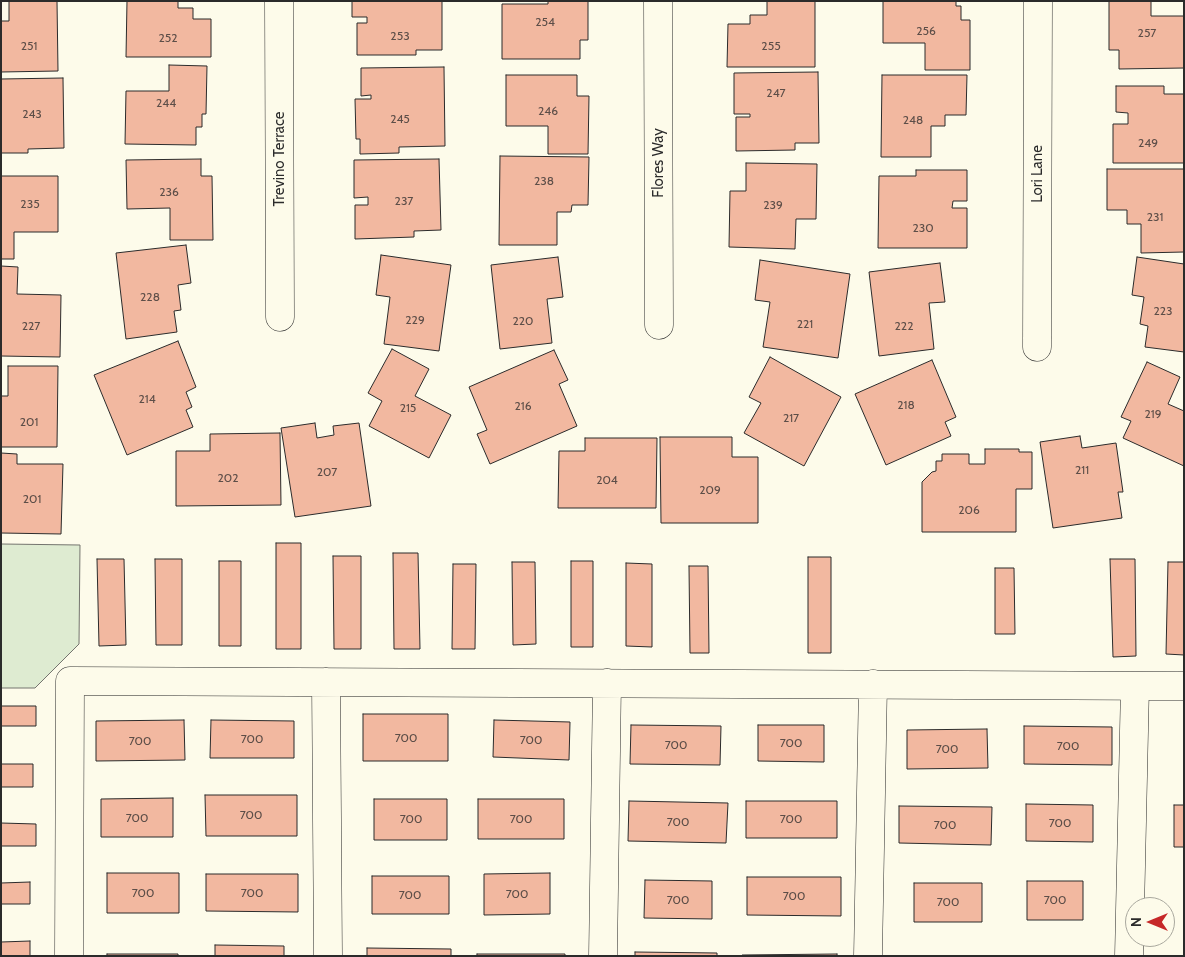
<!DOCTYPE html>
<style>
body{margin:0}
#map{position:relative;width:1185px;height:957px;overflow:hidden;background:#fdfbea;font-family:Cabin,sans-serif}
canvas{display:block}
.frame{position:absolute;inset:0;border:2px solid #2b2b2b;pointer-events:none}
.north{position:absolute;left:1125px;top:897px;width:50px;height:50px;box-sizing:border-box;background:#fdfbea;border:1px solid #a9a89e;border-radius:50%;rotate:270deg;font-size:14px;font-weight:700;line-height:20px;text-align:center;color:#2b2b2b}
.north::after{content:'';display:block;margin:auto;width:18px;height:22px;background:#c62828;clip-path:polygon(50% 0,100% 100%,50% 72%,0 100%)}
</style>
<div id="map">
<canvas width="1185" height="957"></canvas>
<div class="frame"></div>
<div class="north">N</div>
</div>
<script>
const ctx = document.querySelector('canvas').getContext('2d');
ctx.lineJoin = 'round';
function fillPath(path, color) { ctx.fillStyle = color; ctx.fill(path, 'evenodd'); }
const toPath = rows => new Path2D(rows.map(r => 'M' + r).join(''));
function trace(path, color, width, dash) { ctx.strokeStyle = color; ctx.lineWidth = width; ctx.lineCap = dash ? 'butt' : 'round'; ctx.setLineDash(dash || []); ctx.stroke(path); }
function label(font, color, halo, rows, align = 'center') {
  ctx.font = font + ' Cabin,sans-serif'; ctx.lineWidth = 4; ctx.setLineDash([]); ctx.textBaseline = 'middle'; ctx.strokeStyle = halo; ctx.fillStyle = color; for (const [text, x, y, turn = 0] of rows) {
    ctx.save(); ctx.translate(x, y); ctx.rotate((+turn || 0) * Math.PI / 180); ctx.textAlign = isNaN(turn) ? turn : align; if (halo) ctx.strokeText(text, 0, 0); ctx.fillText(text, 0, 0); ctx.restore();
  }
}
const green = toPath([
 [1,544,80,545,79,644,35,688,1,688,1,544]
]);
const building = toPath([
 [9,1,57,1,58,71,1,72,1,21,9,21,9,1],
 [127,1,178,1,178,8,193,8,193,19,211,19,211,57,126,57,127,1],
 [352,1,442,1,442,50,416,50,416,55,357,55,357,23,367,23,367,17,352,17,352,1],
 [548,1,588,1,588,40,580,40,580,59,502,59,502,4,548,4,548,1],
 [767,1,815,1,815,67,727,67,728,24,750,24,750,15,767,15,767,1],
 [883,1,956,1,956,6,961,6,961,20,970,20,970,70,925,70,925,43,883,43,883,1],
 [1109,1,1151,1,1151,16,1184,16,1184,68,1119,69,1119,50,1109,50,1109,1],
 [169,65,207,66,206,114,202,114,202,127,196,127,196,145,125,144,126,91,169,91,169,65],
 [444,67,445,146,399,147,399,153,360,154,360,139,356,139,355,99,371,99,371,95,361,96,361,68,444,67],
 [818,72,819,143,795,143,795,150,736,151,736,117,750,117,750,114,734,114,734,73,818,72],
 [506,75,577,75,577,96,589,96,588,154,548,154,548,126,506,126,506,75],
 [882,75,967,75,966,115,945,115,945,126,931,126,931,157,881,157,882,75],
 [63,78,64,148,28,149,28,153,1,153,1,79,63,78],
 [1116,86,1164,86,1164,94,1184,94,1184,163,1113,163,1113,124,1128,124,1128,113,1116,112,1116,86],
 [500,156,589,157,588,205,572,205,571,212,557,212,557,245,499,245,500,156],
 [201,159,201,176,212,176,213,240,170,240,170,208,127,209,126,160,201,159],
 [439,159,441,230,414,231,414,237,355,239,355,205,368,205,368,197,354,198,354,160,439,159],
 [746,163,817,164,816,219,796,219,795,249,729,247,730,191,746,191,746,163],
 [1107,169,1184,169,1184,252,1141,253,1141,224,1127,224,1127,210,1107,210,1107,169],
 [916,170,967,170,967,201,953,201,952,208,967,208,967,248,878,248,879,176,916,176,916,170],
 [1,176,58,176,58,232,14,232,14,259,1,259,1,176],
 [186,245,191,283,178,285,181,310,174,311,177,332,126,339,116,253,186,245],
 [381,255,451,265,439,351,384,344,390,297,376,295,381,255],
 [558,257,563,297,547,299,552,343,500,349,491,265,558,257],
 [1137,257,1184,264,1184,352,1145,347,1148,326,1140,324,1144,297,1132,295,1137,257],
 [760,260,850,274,838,358,763,347,770,302,755,300,760,260],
 [940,263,945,302,929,303,934,349,879,356,869,272,940,263],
 [1,266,18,267,17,294,61,295,60,357,1,356,1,266],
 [178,341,196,387,186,392,192,407,186,410,193,427,127,455,94,375,178,341],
 [392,349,429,369,415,396,451,415,429,458,369,426,382,401,368,393,392,349],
 [554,350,568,380,559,384,577,426,490,464,477,434,487,430,469,387,554,350],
 [770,357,841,397,804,466,744,433,761,403,749,397,770,357],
 [932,360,956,417,945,422,951,436,886,465,855,394,932,360],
 [1147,362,1180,377,1168,404,1184,411,1184,466,1123,438,1131,421,1121,417,1147,362],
 [8,366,58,366,57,447,1,447,1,396,8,396,8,366],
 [315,423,317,438,334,435,333,426,359,423,371,506,295,517,281,428,315,423],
 [280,433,281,505,176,506,176,451,210,451,210,434,280,433],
 [1080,436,1082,448,1116,443,1123,492,1118,492,1122,518,1053,528,1040,442,1080,436],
 [660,437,732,437,732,457,758,457,758,523,661,523,660,437],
 [585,438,657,438,656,508,558,508,559,451,585,451,585,438],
 [985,449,1019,449,1019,452,1032,452,1032,489,1016,489,1016,532,922,532,922,482,932,472,936,471,936,461,942,461,942,454,969,454,969,464,985,464,985,449],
 [1,453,17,454,17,464,63,464,61,534,1,533,1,453],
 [276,543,301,543,301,649,276,649,276,543],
 [393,553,418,553,420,649,394,649,393,553],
 [333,556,361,556,361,649,334,649,333,556],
 [808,557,831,557,831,653,808,653,808,557],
 [97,559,124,559,126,645,99,646,97,559],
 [155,559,182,559,182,645,156,645,155,559],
 [1110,559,1135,559,1136,656,1113,657,1110,559],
 [219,561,241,561,241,646,219,646,219,561],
 [571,561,593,561,593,647,571,647,571,561],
 [512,562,535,562,536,644,513,645,512,562],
 [1168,562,1184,562,1184,655,1166,654,1168,562],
 [626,563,652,564,652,647,626,646,626,563],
 [453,564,476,564,475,649,452,649,453,564],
 [689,566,708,566,709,653,690,653,689,566],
 [995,568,1014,568,1015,634,995,634,995,568],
 [1,706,36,706,36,726,1,726,1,706],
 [363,714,448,714,448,761,363,761,363,714],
 [184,720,185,760,96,761,96,721,184,720],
 [211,720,294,721,294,758,210,758,211,720],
 [494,720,570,722,569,760,493,757,494,720],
 [631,725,721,726,720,765,630,764,631,725],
 [758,725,824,725,824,762,758,761,758,725],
 [1024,726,1112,727,1112,765,1024,764,1024,726],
 [987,729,988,768,907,769,907,730,987,729],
 [1,764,33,764,33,787,1,787,1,764],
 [205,795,297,795,297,836,206,836,205,795],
 [173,798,173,837,101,837,101,799,173,798],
 [374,799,447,799,447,840,374,840,374,799],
 [478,799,564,799,564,839,478,839,478,799],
 [629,801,728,803,726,843,628,841,629,801],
 [746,801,837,801,837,838,746,838,746,801],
 [1026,804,1093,805,1093,842,1026,841,1026,804],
 [1174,805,1184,805,1184,847,1174,847,1174,805],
 [899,806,992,807,991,845,899,843,899,806],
 [1,823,36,824,36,846,1,846,1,823],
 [107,873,179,873,179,913,107,913,107,873],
 [550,873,550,914,484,915,484,874,550,873],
 [206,874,298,874,298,912,206,911,206,874],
 [372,876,449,876,449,914,372,914,372,876],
 [747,877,841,877,841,916,747,915,747,877],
 [645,880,712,881,712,919,644,918,645,880],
 [1027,881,1083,881,1083,920,1027,920,1027,881],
 [30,882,30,904,1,904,1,883,30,882],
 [914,883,982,883,982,922,914,922,914,883],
 [30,941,30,956,1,956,1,942,30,941],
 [215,945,284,946,284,956,215,956,215,945],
 [367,948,451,949,451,956,367,956,367,948],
 [635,952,717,953,717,956,635,956,635,952],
 [107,954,178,954,178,956,107,956,107,954],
 [477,954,565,954,565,956,477,956,477,954],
 [837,954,837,956,742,956,742,955,837,954]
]);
const minor = toPath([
 [279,1,280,317],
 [658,1,659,325],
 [1037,347,1038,1],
 [326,682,328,956],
 [69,956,70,681,1184,686],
 [603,956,607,683],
 [868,956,873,684],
 [1129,956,1135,686]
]);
const numberNames = [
 ["254",545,22],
 ["256",926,31],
 ["257",1147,33],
 ["253",400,36],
 ["252",168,38],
 ["251",29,46],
 ["255",771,46],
 ["247",776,93],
 ["244",166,103],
 ["246",548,111],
 ["243",32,114],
 ["245",400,119],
 ["248",913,120],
 ["249",1148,143],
 ["238",544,181],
 ["236",169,192],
 ["237",404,201],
 ["235",30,204],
 ["239",773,205],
 ["231",1155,217],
 ["230",923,228],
 ["228",150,297],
 ["223",1163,311],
 ["229",415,320],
 ["220",523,321],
 ["221",805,324],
 ["227",31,326],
 ["222",904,326],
 ["214",147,399],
 ["218",906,405],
 ["216",523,406],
 ["215",408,408],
 ["219",1153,414],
 ["217",791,418],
 ["201",29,422],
 ["211",1082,470],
 ["207",327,472],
 ["202",228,478],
 ["204",607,480],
 ["209",710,490],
 ["201",32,499],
 ["206",969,510],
 ["700",406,738],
 ["700",252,739],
 ["700",531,740],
 ["700",140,741],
 ["700",791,743],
 ["700",676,745],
 ["700",1068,746],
 ["700",947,749],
 ["700",251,815],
 ["700",137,818],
 ["700",411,819],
 ["700",521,819],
 ["700",791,819],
 ["700",678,822],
 ["700",1060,823],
 ["700",945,825],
 ["700",143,893],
 ["700",252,893],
 ["700",517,894],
 ["700",410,895],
 ["700",794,896],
 ["700",678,900],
 ["700",1055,900],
 ["700",948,902]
];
const streetNames = [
 ["Trevino Terrace",280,159,-90],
 ["Flores Way",659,163,-90],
 ["Lori Lane",1038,174,-90]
];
fillPath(green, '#deebd1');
trace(green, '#74746e', 1);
fillPath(building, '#f2b8a0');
trace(building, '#2b2b2b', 1);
trace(minor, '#2b2b2b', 29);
trace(minor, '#fdfbea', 28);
label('12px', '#5d4e48', null, numberNames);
label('15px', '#2b2b2b', '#fdfbea', streetNames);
</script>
